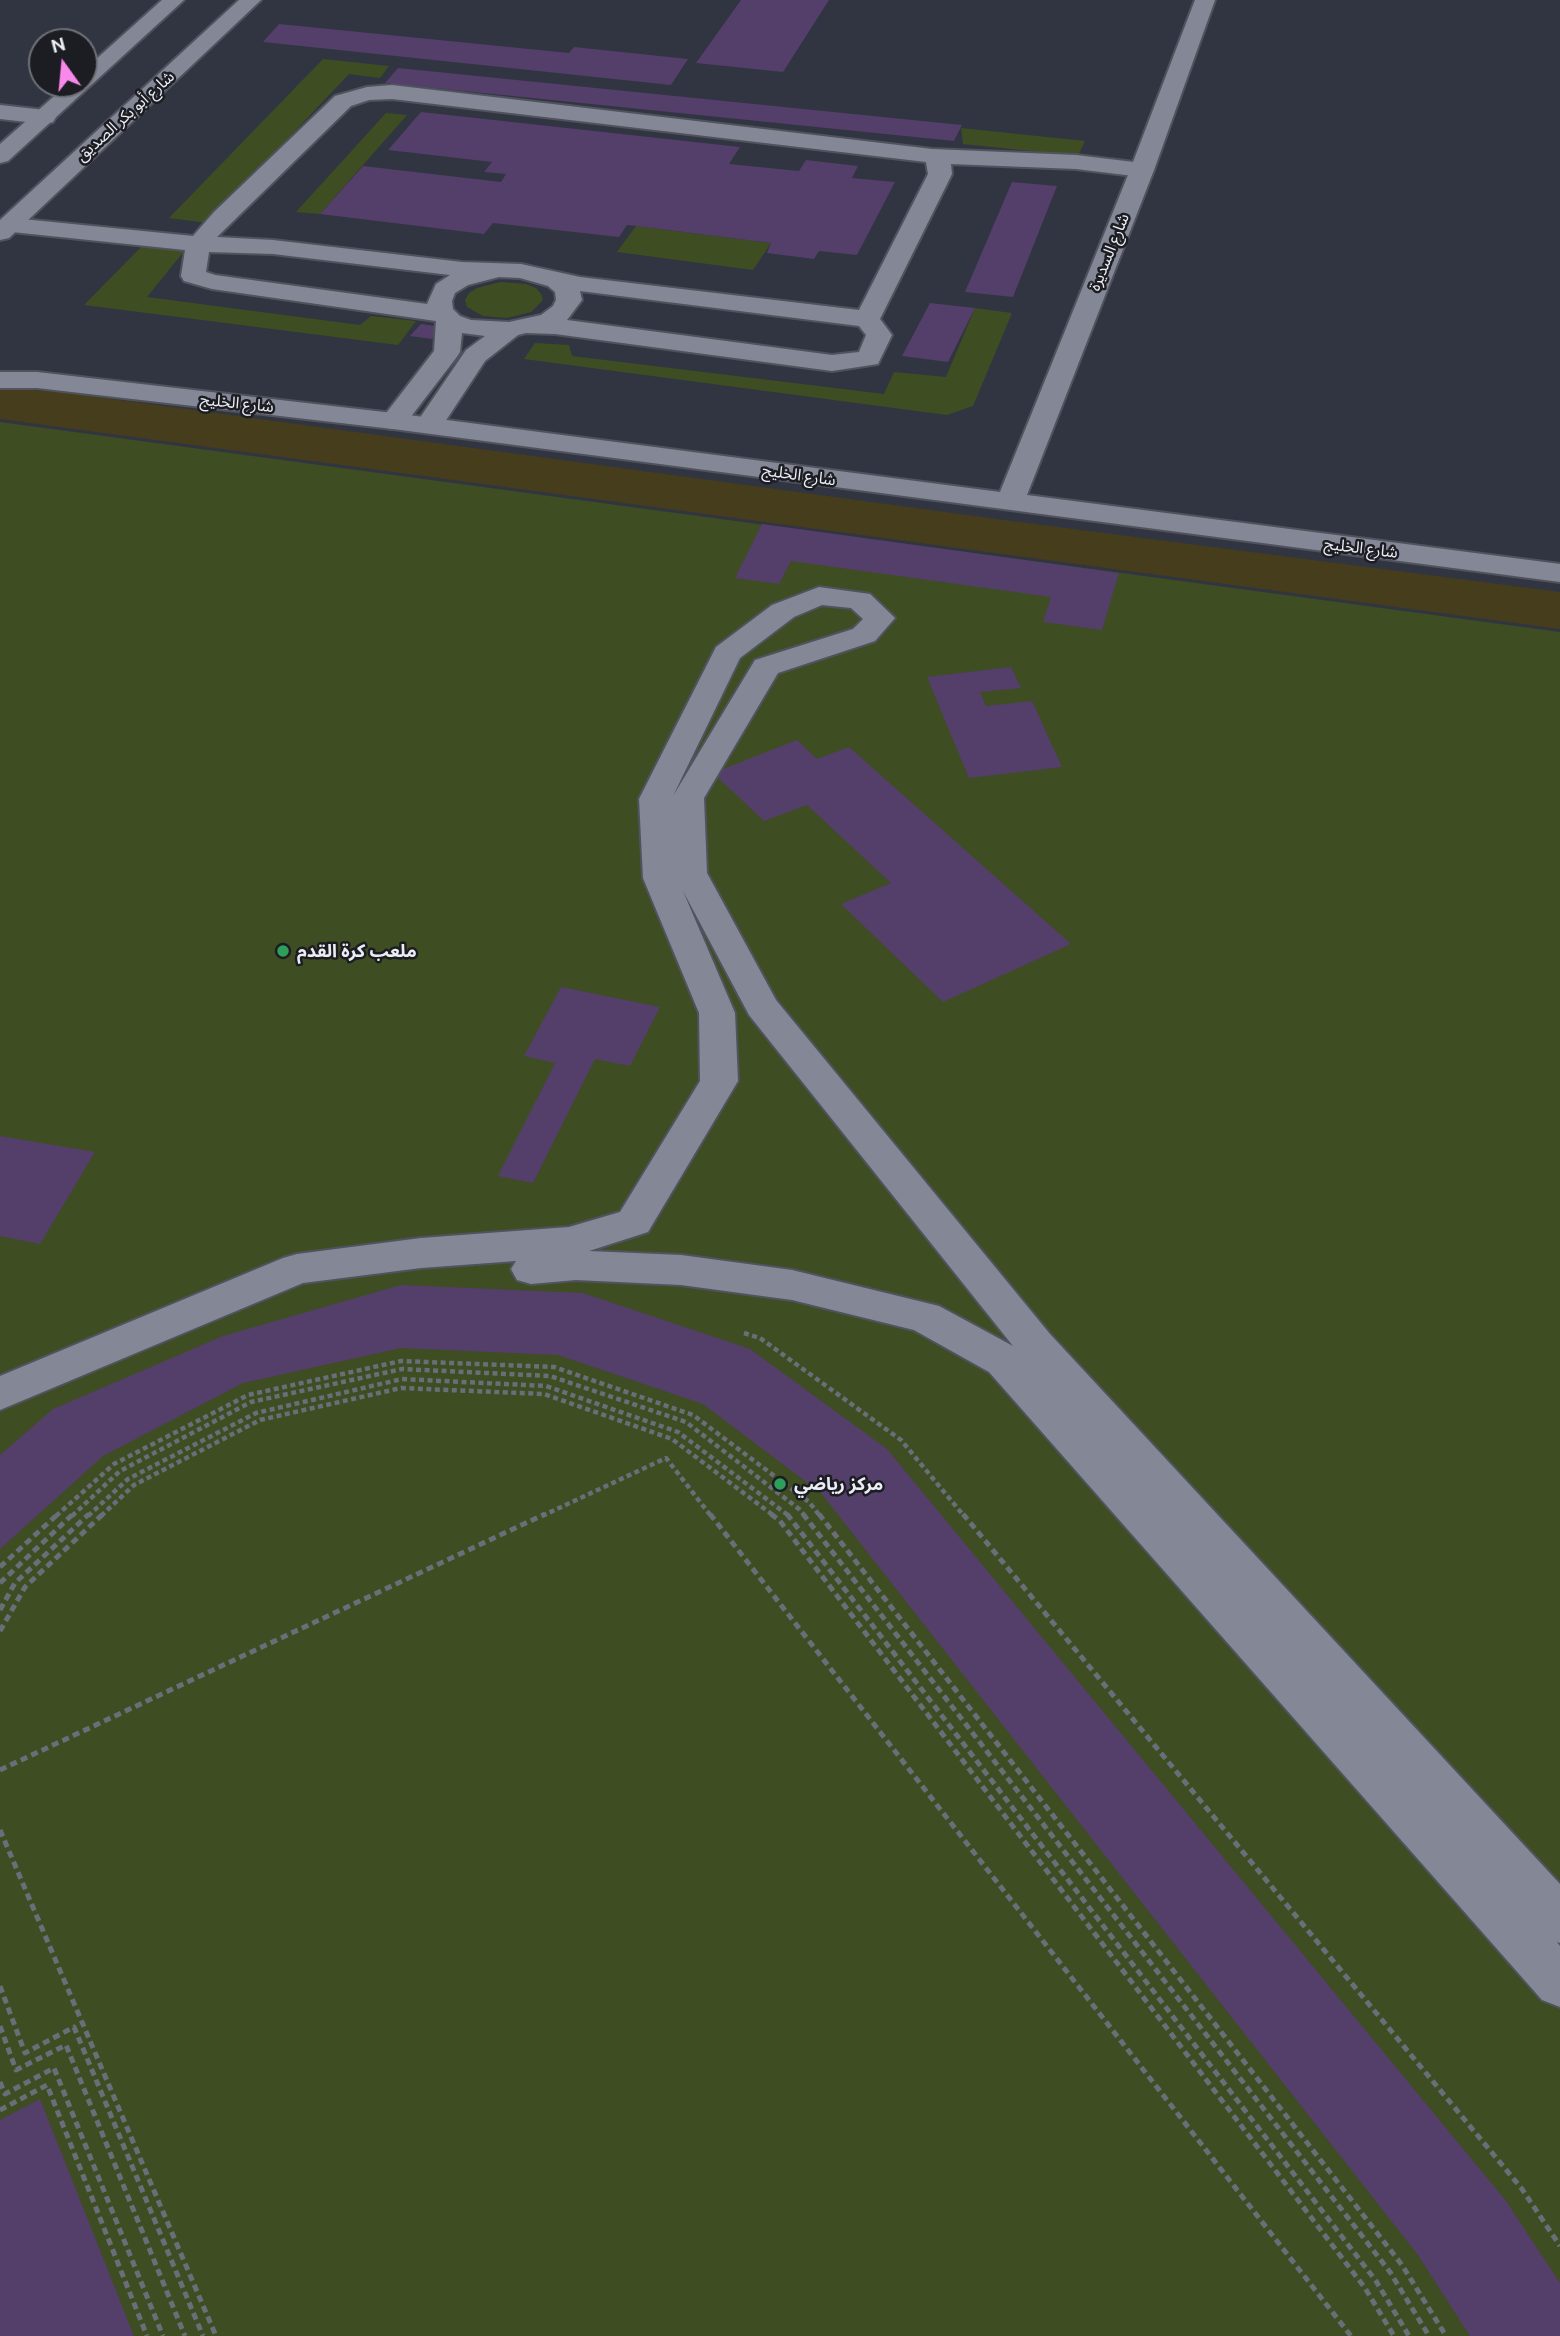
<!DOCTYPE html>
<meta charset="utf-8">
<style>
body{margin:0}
#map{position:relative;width:1560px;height:2336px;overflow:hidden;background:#313541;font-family:Ubuntu,sans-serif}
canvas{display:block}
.north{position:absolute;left:28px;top:28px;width:70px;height:70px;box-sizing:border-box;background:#1b1d22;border:2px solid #6e7076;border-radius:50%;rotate:345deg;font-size:19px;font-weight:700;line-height:28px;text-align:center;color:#ebedf5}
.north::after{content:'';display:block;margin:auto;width:24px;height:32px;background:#f888ea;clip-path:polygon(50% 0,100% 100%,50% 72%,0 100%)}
</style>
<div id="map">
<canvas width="1560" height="2336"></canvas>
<div class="north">N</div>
</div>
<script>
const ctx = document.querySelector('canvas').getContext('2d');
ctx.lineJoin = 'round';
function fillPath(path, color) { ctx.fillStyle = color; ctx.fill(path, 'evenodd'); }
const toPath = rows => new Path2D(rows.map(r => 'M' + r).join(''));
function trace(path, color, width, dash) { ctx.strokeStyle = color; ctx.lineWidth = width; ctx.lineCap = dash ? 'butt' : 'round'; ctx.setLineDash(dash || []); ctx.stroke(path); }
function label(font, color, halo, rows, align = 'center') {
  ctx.font = font + ' Ubuntu,"Noto Sans Arabic",sans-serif'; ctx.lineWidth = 5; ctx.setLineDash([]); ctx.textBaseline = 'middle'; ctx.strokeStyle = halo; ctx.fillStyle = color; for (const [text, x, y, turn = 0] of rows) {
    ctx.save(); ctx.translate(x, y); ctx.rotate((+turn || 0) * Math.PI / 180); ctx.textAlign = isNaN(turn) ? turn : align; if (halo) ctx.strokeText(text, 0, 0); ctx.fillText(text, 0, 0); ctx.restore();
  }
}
const green = toPath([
 [323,59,389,66,380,78,349,74,208,223,169,218],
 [386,113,407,115,320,214,296,212],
 [961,128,1085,141,1078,156,963,144],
 [636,226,771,243,753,270,617,252],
 [144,244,185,250,147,297,360,325,371,316,416,321,398,345,84,305],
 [501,282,526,284,536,288,541,294,543,300,531,312,507,318,483,316,467,307,465,300,469,293,477,288],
 [975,308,1012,313,973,406,947,415,524,359,535,343,569,345,572,356,884,394,894,372,946,377],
 [0,422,1560,632,1560,2336,0,2336]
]);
const sand = toPath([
 [0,387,68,393,1004,520,1560,592,1560,629,0,419]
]);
const building = toPath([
 [741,0,829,0,783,72,696,63],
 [279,24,569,53,574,47,688,59,671,85,263,42],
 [398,68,962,125,954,141,385,83],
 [421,112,740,147,729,164,799,171,806,160,858,166,852,178,895,182,857,255,819,251,814,259,767,253,771,243,636,226,627,225,619,237,493,223,484,234,320,214,363,166,501,182,506,174,484,172,492,162,388,150],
 [1012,182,1057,186,1013,297,965,292],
 [930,303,975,308,948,362,902,356],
 [421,324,442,327,432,339,410,336],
 [762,524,1119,573,1102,630,1043,622,1051,597,791,561,779,584,735,578],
 [1011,667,1021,688,980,692,986,706,1032,701,1062,767,969,778,927,677],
 [797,740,817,759,849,747,1071,944,943,1002,841,904,891,883,807,805,764,821,713,773],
 [561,987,660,1007,630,1066,595,1059,533,1183,498,1176,555,1063,524,1056],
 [0,1136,95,1152,40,1244,0,1236],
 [401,1285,583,1293,750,1349,887,1449,1506,2201,1560,2283,1560,2336,1470,2336,1418,2255,821,1493,703,1404,558,1355,401,1348,243,1383,103,1456,0,1549,0,1455,53,1409,223,1336],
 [40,2099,134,2336,0,2336,0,2120]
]);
const pathFar1 = toPath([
 [744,1333,760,1338,901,1440,964,1516],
 [56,1516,114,1464,248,1395,401,1361,554,1367,693,1415,809,1502,820,1516],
 [72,1516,120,1471,251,1402,402,1369,550,1376,686,1422,799,1509,805,1516],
 [88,1516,128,1479,256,1413,402,1379,546,1386,678,1432,789,1516],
 [101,1516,134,1485,260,1420,401,1388,544,1394,672,1439,774,1516],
 [542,1516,666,1458,711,1516]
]);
const path = toPath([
 [710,1514,1351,2336],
 [771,1514,780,1521,1365,2288,1394,2336],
 [787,1514,1376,2281,1409,2336],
 [803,1514,1390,2272,1429,2336],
 [819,1514,1402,2265,1446,2336],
 [963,1514,1522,2189,1560,2246],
 [0,1567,58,1514],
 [0,1583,73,1514],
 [0,1610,15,1583,89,1514],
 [0,1631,25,1587,103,1514],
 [0,1770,545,1514],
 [0,1830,216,2336],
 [0,1986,25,2053,74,2027,203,2336],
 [0,2026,16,2070,66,2045,185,2336],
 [0,2082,5,2094,54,2068,163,2336],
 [0,2110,47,2085,147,2336]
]);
const lane = toPath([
 [392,85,932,149,1076,155,1142,163,1150,165,1154,170,1150,175,1142,177,1076,169,951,164,952,174,880,319,892,335,878,364,832,371,555,334,526,333,518,335,485,361,439,431,429,433,419,431,415,425,466,350,485,336,462,333,460,352,456,358,403,427,393,429,383,427,380,421,434,351,436,321,212,289,184,281,181,276,185,250,12,232,4,230,0,225,4,220,12,218,193,236,214,212,335,96,367,87,392,85],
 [392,99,926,162,928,174,859,310,580,277,521,264,462,262,273,240,217,237,351,106,369,100,392,99],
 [209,252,273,254,450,275,436,284,427,304,215,275,206,272,209,252],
 [499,277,520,278,548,286,555,292,556,300,553,306,541,315,509,322,471,320,460,316,453,309,452,301,455,293,468,285,499,277],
 [580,291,859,326,866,335,859,352,832,355,567,320,582,300,580,291],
 [819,587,870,594,895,618,875,641,778,673,704,798,707,873,776,1000,1050,1334,1560,1884,1560,1943,1557,1942,1560,1946,1560,2007,1542,2000,989,1372,914,1330,792,1300,681,1285,576,1280,531,1284,517,1280,511,1269,516,1261,421,1268,303,1283,0,1410,0,1376,283,1258,297,1254,421,1238,569,1227,620,1212,700,1081,699,1013,643,878,639,799,716,647,772,605,819,587],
 [822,605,851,608,863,619,853,629,755,660,673,796,740,658,794,617,822,605],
 [683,891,749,1015,1013,1346,939,1306,792,1270,681,1255,589,1251,648,1232,738,1081,735,1013,683,891]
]);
const street = toPath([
 [1195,0,1215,0,1154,170,1027,495,1560,564,1560,582,393,429,37,388,0,388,0,372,37,372,393,413,1000,492,1130,170,1195,0],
 [0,105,45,110,53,112,56,117,53,122,45,124,0,119,0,105]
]);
const secondary = toPath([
 [162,0,184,0,8,161,0,163,0,144,68,84,84,84,84,70,162,0],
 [239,0,261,0,9,238,0,240,0,220,239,0]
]);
const markers = [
 [283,951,7,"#2e9e5b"],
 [780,1484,7,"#2e9e5b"]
];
const farStreetnames = [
 ["شارع أبو بكر الصديق",125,116,-42],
 ["شارع السديرة",1109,252,-68],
 ["شارع الخليج",237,403,6],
 ["شارع الخليج",799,475,8],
 ["شارع الخليج",1361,548,7]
];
const poiNames = [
 ["ملعب كرة القدم",297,951],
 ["مركز رياضي",794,1484]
];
fillPath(green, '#3f4d23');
fillPath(sand, '#463d1d');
fillPath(building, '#543e6a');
trace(lane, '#50535d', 4);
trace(street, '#50535d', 4);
trace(secondary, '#50535d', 4);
trace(pathFar1, '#6a6e78', 4.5, [5, 3.5]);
trace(path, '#6a6e78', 5, [7, 4.5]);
fillPath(lane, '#848896');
fillPath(street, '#848896');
fillPath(secondary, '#848896');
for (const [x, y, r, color] of markers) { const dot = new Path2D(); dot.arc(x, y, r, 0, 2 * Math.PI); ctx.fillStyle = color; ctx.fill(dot); trace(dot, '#1b1d22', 2.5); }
label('16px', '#ebedf5', '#1b1d22', farStreetnames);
label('bold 18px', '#ebedf5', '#1b1d22', poiNames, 'left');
</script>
